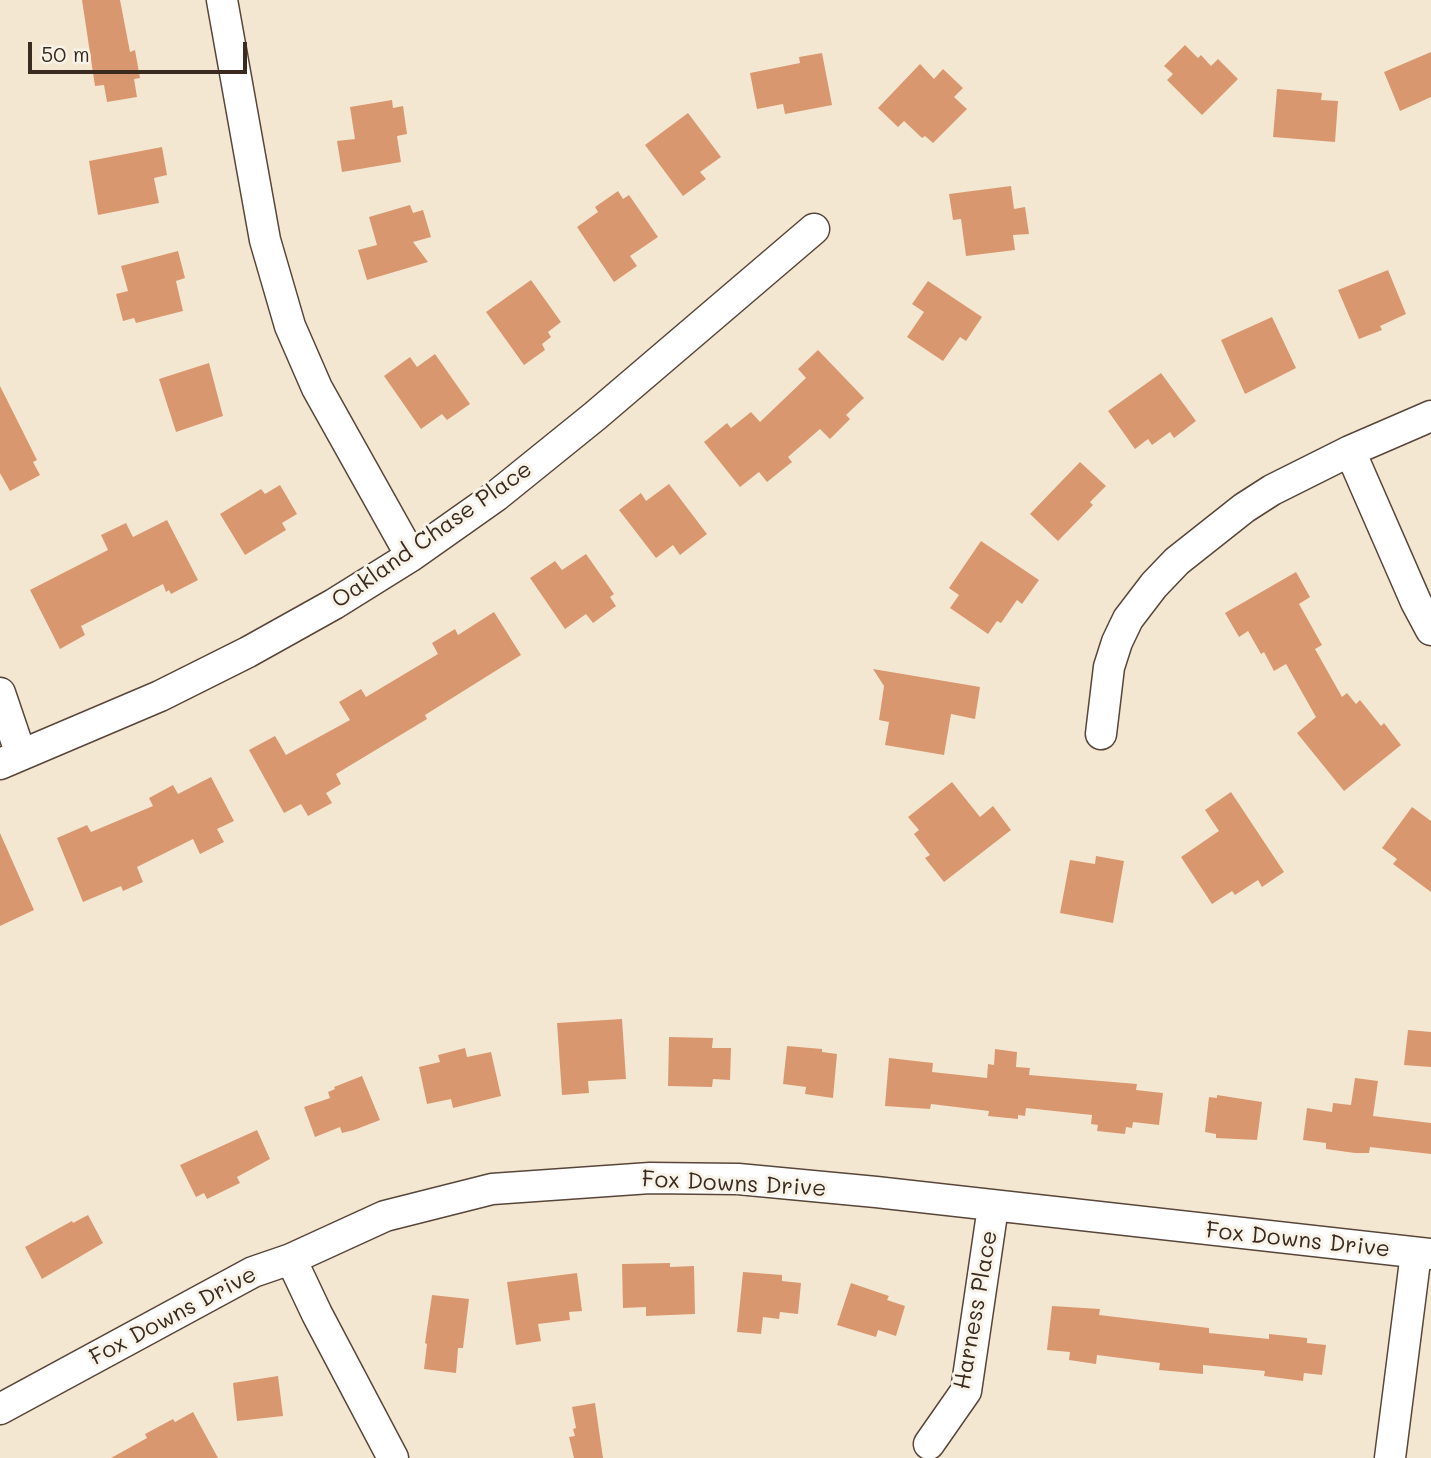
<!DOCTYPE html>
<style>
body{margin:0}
#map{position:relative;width:1431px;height:1458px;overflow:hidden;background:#f4e7d2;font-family:Mali,sans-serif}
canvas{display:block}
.scale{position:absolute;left:28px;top:42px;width:219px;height:32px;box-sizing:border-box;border:4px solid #3b2a1e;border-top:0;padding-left:9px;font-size:21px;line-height:24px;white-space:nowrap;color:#3b2a1e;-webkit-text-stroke:5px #f7f3e8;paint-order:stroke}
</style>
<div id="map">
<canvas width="1431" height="1458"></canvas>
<div class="scale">50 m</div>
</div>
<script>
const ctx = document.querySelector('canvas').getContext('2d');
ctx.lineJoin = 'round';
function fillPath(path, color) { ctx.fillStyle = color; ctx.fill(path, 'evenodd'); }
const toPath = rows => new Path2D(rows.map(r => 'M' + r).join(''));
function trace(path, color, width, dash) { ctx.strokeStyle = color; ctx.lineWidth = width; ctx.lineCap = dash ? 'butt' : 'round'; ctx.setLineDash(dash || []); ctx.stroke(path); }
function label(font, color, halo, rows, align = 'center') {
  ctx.font = font + ' Mali,sans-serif'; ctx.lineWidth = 6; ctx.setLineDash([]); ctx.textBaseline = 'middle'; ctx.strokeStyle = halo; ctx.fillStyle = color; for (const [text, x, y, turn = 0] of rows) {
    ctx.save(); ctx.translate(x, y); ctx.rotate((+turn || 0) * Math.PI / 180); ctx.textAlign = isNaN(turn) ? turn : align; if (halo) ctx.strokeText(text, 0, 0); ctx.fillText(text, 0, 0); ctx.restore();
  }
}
const building = toPath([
 [82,0,120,0,130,52,135,50,140,78,134,79,137,97,107,102,104,85,95,86],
 [1185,45,1198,58,1201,55,1211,66,1218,59,1238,79,1202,115,1167,80,1173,74,1164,66],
 [1431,52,1431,97,1400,111,1384,72],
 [822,53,832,105,785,114,783,104,757,109,750,73,800,63,799,57],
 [920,64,934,79,943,69,963,88,954,97,967,109,933,143,925,136,922,138,904,121,898,127,878,108],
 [1277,89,1322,93,1321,100,1338,101,1335,142,1273,137],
 [392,100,393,108,403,106,407,134,397,136,401,162,342,172,337,141,355,139,350,107],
 [688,113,721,157,700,172,706,179,683,196,645,145],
 [162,147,167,175,154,178,159,203,98,215,89,161],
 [1011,186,1014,209,1025,207,1029,234,1013,235,1015,250,966,256,961,219,953,220,949,194],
 [618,191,623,199,629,195,658,237,630,256,637,266,614,282,577,227,598,212,595,207],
 [410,205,413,213,423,210,431,237,413,242,428,262,367,280,358,250,377,245,369,217],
 [178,251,185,278,176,281,183,311,136,323,134,318,123,321,116,294,128,291,121,266],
 [1388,270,1406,314,1380,326,1382,330,1359,339,1338,290],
 [531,280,561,322,548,332,551,337,542,344,545,350,524,365,486,312],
 [928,281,982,317,966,341,960,337,943,361,907,337,924,312,912,304],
 [1272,317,1296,368,1245,394,1221,340],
 [818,350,864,398,846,415,850,419,830,439,820,429,788,457,792,462,767,482,759,472,740,487,704,442,727,423,731,428,751,412,760,422,806,378,798,369],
 [435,354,470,404,447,420,442,414,421,429,384,376,410,357,417,367],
 [209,363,223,416,176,432,159,379],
 [1161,373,1196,421,1174,438,1170,432,1152,445,1148,439,1135,449,1108,411],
 [0,386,37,460,33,462,40,475,10,491,0,473],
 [1080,462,1106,486,1090,502,1093,505,1058,541,1030,514],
 [669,484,707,534,680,555,673,545,656,558,619,510,641,493,646,501],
 [280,485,297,514,282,523,286,530,245,555,220,514,261,489,265,494],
 [167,520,198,580,171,594,169,590,166,592,163,584,81,626,85,635,60,649,30,590,108,550,101,535,126,523,133,537],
 [981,541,1039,580,1022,604,1017,600,1001,623,997,621,988,634,950,608,959,595,949,588],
 [586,554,614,594,610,597,616,606,593,623,586,614,565,629,530,578,555,561,562,570],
 [1296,572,1310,597,1299,604,1322,645,1315,649,1342,697,1347,693,1356,704,1360,700,1381,726,1384,723,1401,745,1344,791,1297,733,1316,717,1286,664,1274,671,1264,652,1261,654,1248,631,1239,637,1225,613],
 [494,612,521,655,425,715,427,719,336,774,341,784,326,793,332,803,308,816,301,804,284,813,249,750,275,736,286,755,350,720,339,702,361,689,366,697,438,654,432,643,455,629,458,635],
 [873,669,980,687,975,719,951,714,944,755,885,745,889,722,879,720,884,686],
 [211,777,234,821,217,829,224,842,200,854,193,839,137,867,143,882,123,891,121,886,83,902,57,838,87,825,91,832,153,806,149,798,173,785,178,794],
 [952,782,980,817,993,806,1011,830,944,882,925,858,930,855,914,834,919,830,908,817],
 [1231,792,1284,872,1262,887,1258,880,1235,895,1232,891,1212,904,1181,857,1219,831,1205,810],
 [1412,807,1431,821,1431,892,1393,864,1397,859,1382,848],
 [0,833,34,910,0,926],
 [1096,856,1124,861,1113,923,1060,913,1070,860,1095,864],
 [622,1019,626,1079,588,1081,589,1093,562,1095,557,1023],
 [1408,1030,1431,1032,1431,1067,1404,1065],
 [669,1037,713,1038,712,1048,731,1048,730,1080,713,1079,712,1087,668,1086],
 [787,1046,822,1049,822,1052,837,1054,833,1098,805,1094,806,1087,783,1084],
 [465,1048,467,1057,491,1052,501,1096,453,1108,451,1099,427,1104,419,1067,440,1062,438,1055],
 [995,1049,1017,1052,1016,1067,1030,1068,1029,1075,1137,1084,1136,1090,1163,1093,1159,1125,1133,1122,1132,1128,1126,1127,1125,1134,1097,1131,1098,1125,1091,1124,1092,1115,1026,1108,1025,1116,1018,1115,1018,1119,988,1116,989,1111,931,1104,930,1109,885,1106,889,1058,933,1063,932,1072,987,1078,988,1064,994,1065],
 [362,1076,380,1120,354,1130,342,1133,340,1127,315,1137,304,1107,330,1098,328,1092,335,1089,334,1087],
 [1355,1078,1378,1081,1373,1116,1431,1123,1431,1154,1370,1147,1369,1153,1355,1153,1326,1149,1326,1143,1303,1140,1307,1108,1332,1112,1333,1103,1351,1105],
 [1217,1095,1262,1102,1257,1140,1216,1138,1216,1134,1205,1132,1209,1097,1217,1098],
 [257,1130,270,1159,237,1177,240,1183,207,1199,204,1193,196,1197,180,1165],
 [88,1215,103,1243,42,1279,25,1247,72,1221,73,1223],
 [670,1263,670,1267,694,1266,695,1314,646,1316,646,1307,623,1308,622,1264],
 [743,1272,782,1275,782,1281,801,1283,798,1314,780,1312,779,1319,763,1317,761,1334,737,1332],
 [577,1273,582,1311,569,1312,570,1320,538,1324,541,1341,516,1345,507,1282],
 [851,1283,889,1296,887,1300,905,1306,896,1336,878,1330,876,1337,837,1325],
 [432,1295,469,1299,463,1348,458,1348,456,1373,424,1369,427,1344,425,1343],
 [1052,1306,1100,1309,1099,1315,1209,1328,1209,1333,1269,1339,1269,1334,1307,1338,1307,1343,1326,1345,1322,1375,1304,1373,1303,1381,1264,1376,1265,1371,1203,1365,1203,1374,1159,1370,1160,1363,1097,1355,1096,1364,1069,1360,1070,1352,1047,1350],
 [278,1376,283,1416,237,1421,233,1383],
 [595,1403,603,1458,574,1458,569,1437,575,1436,573,1429,576,1428,572,1407],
 [193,1412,218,1458,111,1458,147,1438,145,1434,173,1419,175,1422]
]);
const minor = toPath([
 [222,0,265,240,290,326,317,388,411,556],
 [1350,451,1416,602,1431,630],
 [0,693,21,755],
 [1101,734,1109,667,1117,642,1128,619,1154,585,1177,561,1244,508,1272,490,1350,451,1431,416],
 [0,764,160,696,248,652,334,604,411,556,496,496,595,416,814,229],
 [291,1259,317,1314,393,1458],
 [0,1409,253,1272,291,1259,385,1216,492,1189,650,1178,738,1179,876,1192,1431,1254],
 [929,1444,966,1391,993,1207],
 [1390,1458,1416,1253]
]);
const streetNames = [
 ["Oakland Chase Place",432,535,-35],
 ["Fox Downs Drive",734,1184,3],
 ["Fox Downs Drive",1298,1240,6],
 ["Harness Place",976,1310,-80],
 ["Fox Downs Drive",173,1316,-28]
];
fillPath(building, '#d99770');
trace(minor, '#574639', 33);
trace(minor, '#fff', 30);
label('23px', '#3b2a1e', '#f7f3e8', streetNames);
</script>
